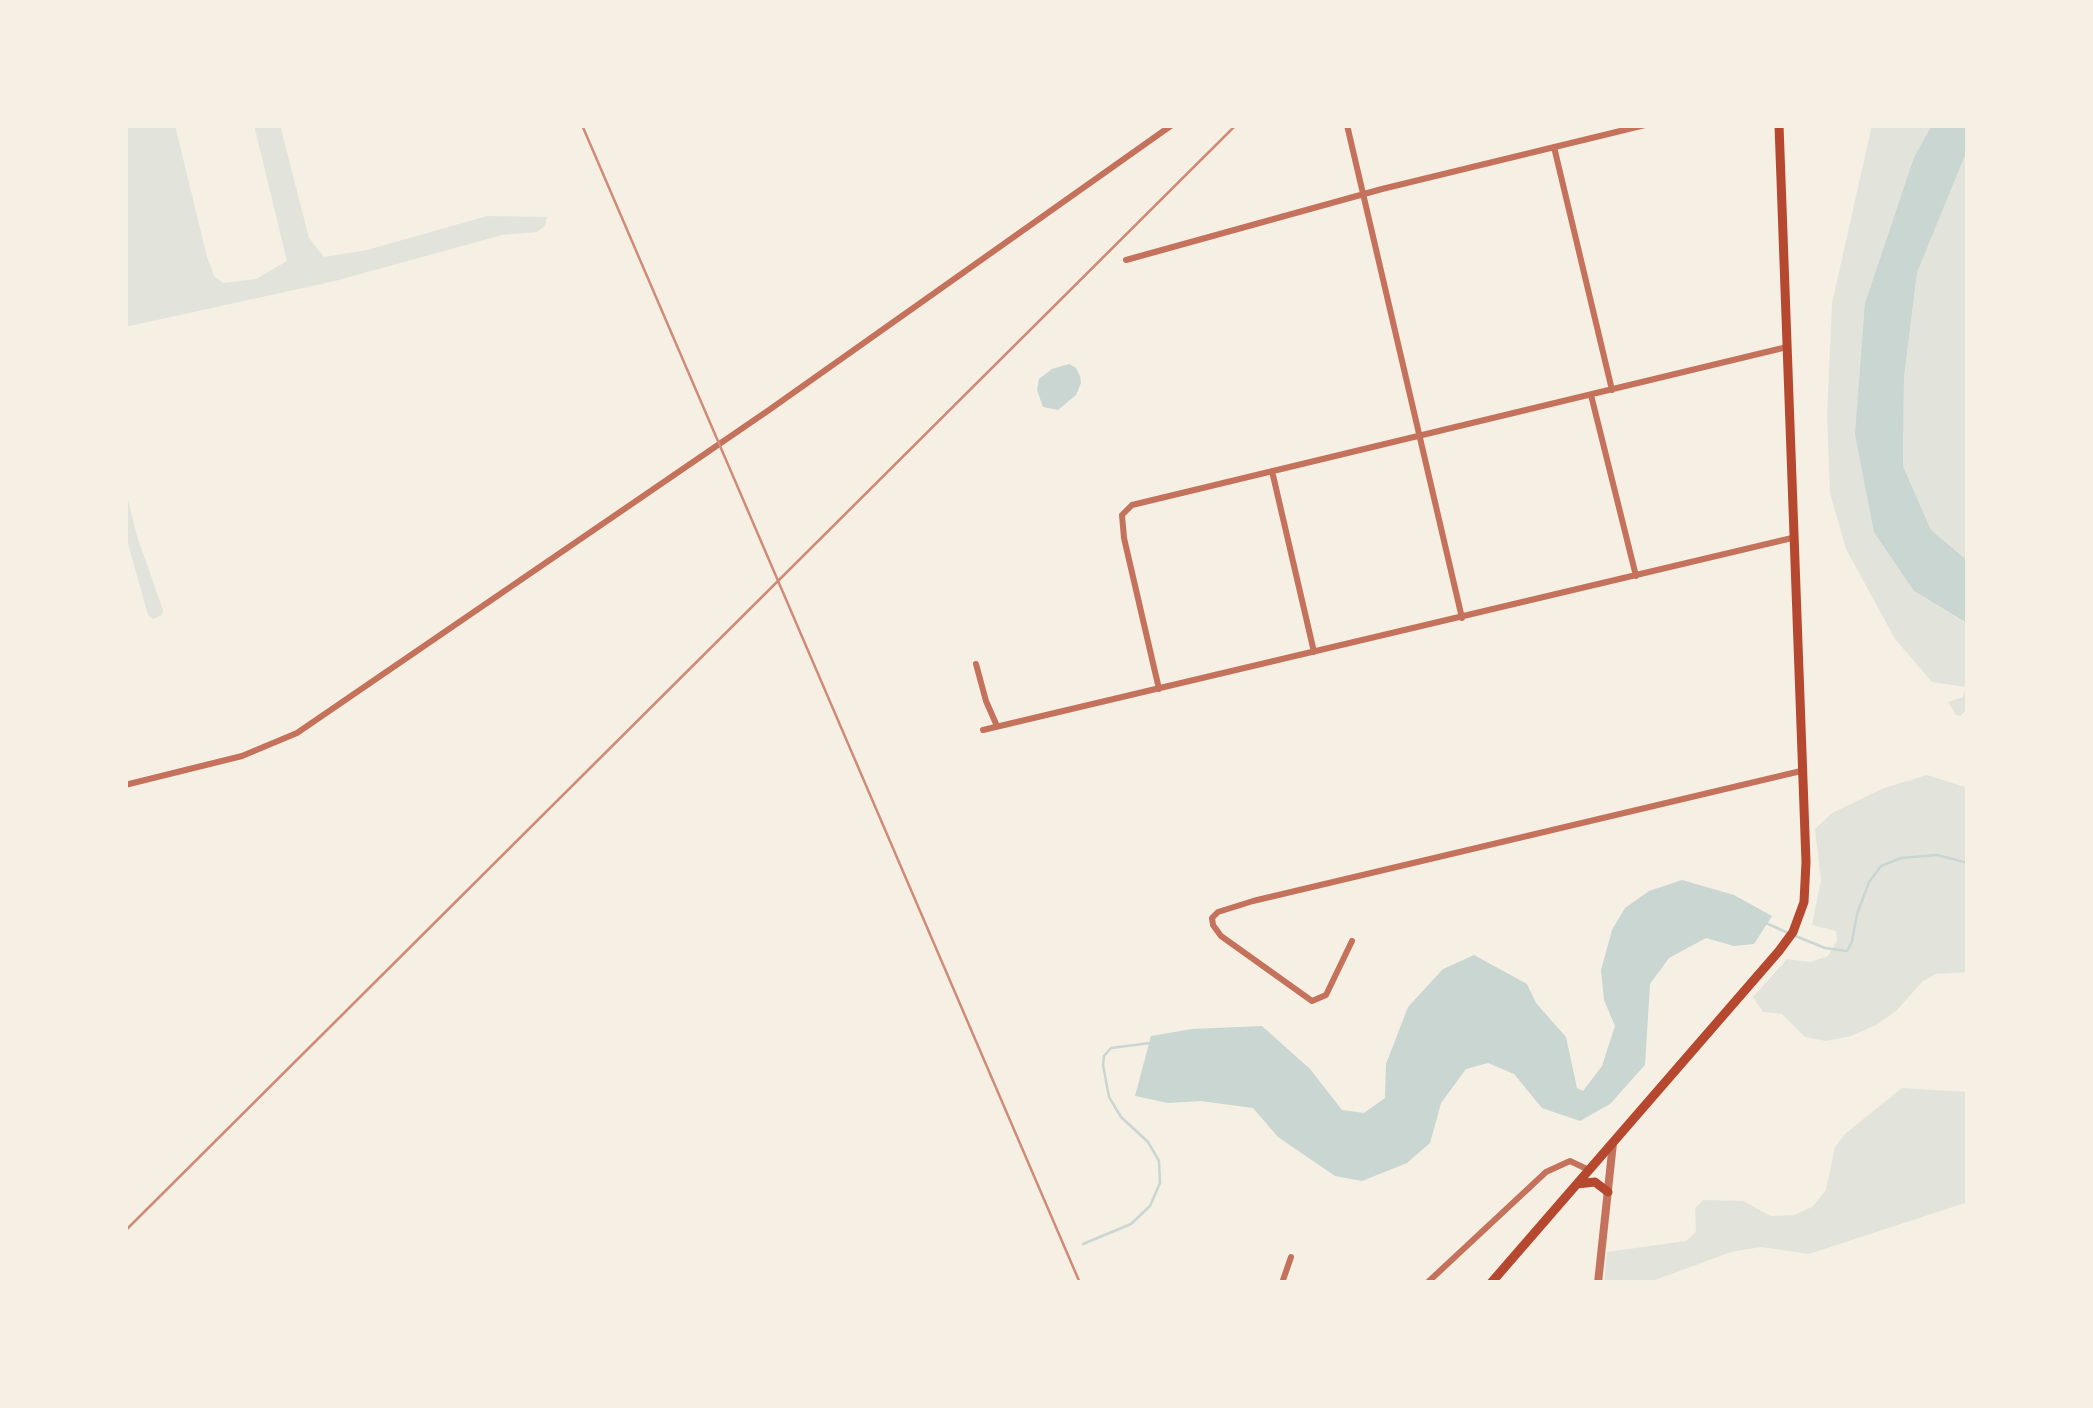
<!DOCTYPE html>
<style>
body{margin:0}
#map{position:relative;width:2093px;height:1408px;overflow:hidden;background:#f6efe4;font-family:"Asap Condensed",sans-serif}
canvas{display:block}
.frame{position:absolute;inset:0;border:128px solid #f6efe4;pointer-events:none}
</style>
<div id="map">
<canvas width="2093" height="1408"></canvas>
<div class="frame"></div>
</div>
<script>
const ctx = document.querySelector('canvas').getContext('2d');
ctx.lineJoin = 'round';
function fillPath(path, color) { ctx.fillStyle = color; ctx.fill(path, 'evenodd'); }
const toPath = rows => new Path2D(rows.map(r => 'M' + r).join(''));
function trace(path, color, width, dash) { ctx.strokeStyle = color; ctx.lineWidth = width; ctx.lineCap = dash ? 'butt' : 'round'; ctx.setLineDash(dash || []); ctx.stroke(path); }
const green = toPath([
 [125,125,175,125,207,257,214,276,223,283,256,279,287,261,254,125,280,125,309,238,324,257,367,250,487,216,547,217,545,226,537,232,502,235,335,281,125,327],
 [1872,125,1932,125,1914,157,1865,303,1914,591,1968,625,1968,709,1960,716,1956,715,1948,702,1963,697,1966,687,1932,682,1895,639,1846,549,1830,493,1827,415,1832,303],
 [1968,148,1968,561,1931,530,1903,466,1904,378,1917,273],
 [125,488,137,536,163,610,162,615,153,619,148,615,125,533],
 [1927,775,1968,788,1968,972,1936,974,1923,981,1896,1011,1876,1025,1851,1036,1826,1041,1805,1037,1782,1014,1763,1012,1753,997,1787,959,1810,962,1828,956,1837,941,1836,931,1812,925,1821,880,1815,829,1832,813,1884,788],
 [1902,1088,1968,1092,1968,1202,1809,1254,1761,1247,1731,1252,1647,1283,1604,1283,1607,1252,1686,1241,1696,1232,1695,1208,1703,1200,1743,1201,1771,1216,1794,1215,1812,1207,1826,1190,1835,1147,1845,1134]
]);
const water = toPath([
 [1932,125,1968,125,1968,148,1917,273,1904,378,1903,466,1931,530,1968,561,1968,624,1914,591,1874,532,1855,434,1865,303,1914,157],
 [1069,364,1076,368,1080,376,1081,383,1076,395,1058,410,1043,407,1037,390,1039,379,1052,369],
 [1682,880,1734,895,1772,916,1754,944,1734,946,1706,938,1669,958,1650,984,1645,1065,1610,1104,1580,1121,1542,1108,1514,1074,1488,1063,1466,1069,1441,1103,1430,1143,1407,1163,1362,1181,1335,1176,1278,1137,1253,1108,1201,1101,1168,1103,1135,1096,1151,1036,1192,1029,1262,1026,1310,1069,1342,1110,1364,1113,1385,1098,1386,1064,1408,1007,1443,969,1474,955,1527,984,1536,1003,1566,1037,1577,1088,1583,1091,1602,1066,1615,1026,1604,1000,1601,970,1612,930,1625,908,1649,891]
]);
const stream = toPath([
 [1766,923,1786,932],
 [1793,935,1825,948,1847,951,1852,942,1857,914,1869,882,1881,866,1901,858,1937,855,1968,863],
 [1083,1244,1131,1224,1150,1206,1160,1183,1159,1161,1148,1142,1121,1117,1109,1097,1103,1065,1104,1056,1111,1048,1150,1043]
]);
const minor = toPath([
 [1347,125,1462,618],
 [1554,147,1612,390],
 [1126,260,1382,189,1645,125],
 [1591,395,1636,576],
 [1272,471,1314,652],
 [976,664,986,701,997,726],
 [1159,689,1124,538,1122,515,1132,505,1787,347],
 [983,730,1792,538],
 [125,785,242,756,297,733,769,410,1172,125],
 [1352,941,1326,995,1312,1001,1221,936,1213,925,1212,918,1218,912,1253,901,1801,771],
 [1282,1283,1291,1257],
 [1427,1283,1546,1172,1570,1161,1589,1170]
]);
const tertiary = toPath([
 [1598,1283,1613,1143]
]);
const primary = toPath([
 [1577,1184,1595,1182,1608,1192],
 [1491,1283,1779,951,1793,932,1804,902,1806,862,1779,125]
]);
const rail = toPath([
 [582,125,1080,1283],
 [125,1231,1236,125]
]);
fillPath(green, '#e2e4dc');
fillPath(water, '#c9d6d2');
trace(stream, '#c9d6d2', 2.5);
trace(minor, '#c5725c', 6);
trace(tertiary, '#c5725c', 8);
trace(primary, '#b5482f', 9);
trace(rail, '#cf8b77', 2.5);
</script>
